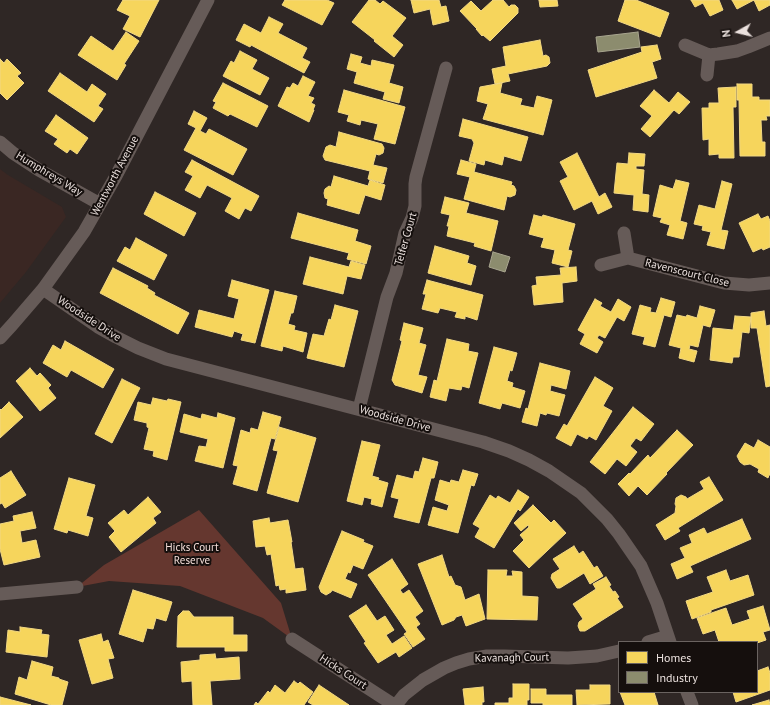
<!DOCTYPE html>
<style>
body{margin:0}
#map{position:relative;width:770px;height:705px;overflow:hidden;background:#2f2725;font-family:"PT Sans",sans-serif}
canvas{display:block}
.legend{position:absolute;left:618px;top:641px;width:140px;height:52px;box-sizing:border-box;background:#150f0d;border:1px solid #6a6360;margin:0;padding:5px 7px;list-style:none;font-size:12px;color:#eae0dd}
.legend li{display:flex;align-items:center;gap:8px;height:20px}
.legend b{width:20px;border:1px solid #6a6360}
.north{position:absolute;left:718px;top:12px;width:40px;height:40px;-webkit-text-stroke:3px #150f0d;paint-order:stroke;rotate:262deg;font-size:11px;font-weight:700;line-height:16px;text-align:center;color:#eae0dd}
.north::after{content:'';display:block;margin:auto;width:14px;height:18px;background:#eae0dd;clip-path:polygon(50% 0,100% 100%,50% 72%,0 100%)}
</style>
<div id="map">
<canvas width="770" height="705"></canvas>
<ul class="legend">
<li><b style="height:11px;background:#f6d55c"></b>Homes</li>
<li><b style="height:11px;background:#8c8c6e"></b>Industry</li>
</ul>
<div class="north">N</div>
</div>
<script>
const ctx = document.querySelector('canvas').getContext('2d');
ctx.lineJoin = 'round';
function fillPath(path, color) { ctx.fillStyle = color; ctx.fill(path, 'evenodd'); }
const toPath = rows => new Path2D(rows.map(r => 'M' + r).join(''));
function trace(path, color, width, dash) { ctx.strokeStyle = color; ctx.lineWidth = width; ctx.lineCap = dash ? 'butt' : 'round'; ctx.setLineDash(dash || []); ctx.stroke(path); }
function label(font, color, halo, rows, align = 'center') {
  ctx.font = font + ' "PT Sans",sans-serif'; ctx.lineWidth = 4; ctx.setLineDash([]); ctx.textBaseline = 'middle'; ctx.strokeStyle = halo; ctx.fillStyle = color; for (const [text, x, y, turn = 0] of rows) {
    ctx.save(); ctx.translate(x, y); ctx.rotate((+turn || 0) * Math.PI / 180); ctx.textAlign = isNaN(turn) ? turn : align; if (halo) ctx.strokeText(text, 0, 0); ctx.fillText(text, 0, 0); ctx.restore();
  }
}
const built = toPath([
 [0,169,8,175,62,207,66,217,26,272,0,303]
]);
const green = toPath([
 [199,510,281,603,292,639,263,618,180,586,109,581,77,587,104,565]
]);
const homes = toPath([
 [123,0,159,0,140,37,123,29,130,16,117,10,123,0],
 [285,0,327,0,334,3,322,25,282,5,285,0],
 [369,0,375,0,380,4,383,1,406,18,392,36,403,45,394,57,374,41,375,40,352,22,369,0],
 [411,0,439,0,441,7,446,6,449,21,433,25,430,9,414,13,411,0],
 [493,0,503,0,509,7,511,5,515,5,518,8,518,13,490,41,483,35,482,36,476,29,477,29,460,11,471,1,481,11,493,0],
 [539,0,557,0,558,6,540,7,539,0],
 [625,0,636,0,669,13,660,37,618,21,625,0],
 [691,0,719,0,723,10,710,16,703,3,695,7,691,0],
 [732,0,770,0,770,5,759,11,754,0,737,9,732,0],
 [269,17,283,24,278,33,307,48,302,58,310,62,304,73,251,45,250,47,236,40,244,24,261,33,269,17],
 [126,32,139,41,124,64,126,65,117,80,78,55,91,36,113,51,126,32],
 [540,40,543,56,546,55,549,57,550,63,547,66,508,74,510,81,495,84,492,69,506,66,503,47,540,40],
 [657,45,661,59,652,62,657,78,596,97,588,70,642,52,641,47,657,45],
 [240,51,257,60,252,69,269,78,260,95,223,76,231,61,234,63,240,51],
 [351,54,362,57,360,63,371,66,372,60,394,65,389,83,403,87,399,103,383,99,385,92,354,83,357,72,347,69,351,54],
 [0,59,4,63,7,59,21,73,17,76,24,83,7,100,0,93,0,59],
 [60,73,87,92,92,84,106,94,98,106,103,109,94,122,48,91,60,73],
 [303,76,315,82,308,96,314,98,311,103,315,105,313,110,314,110,309,122,278,106,287,87,290,88,293,83,298,86,303,76],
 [223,83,268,106,257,127,230,114,228,116,213,108,216,102,213,101,223,83],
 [502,83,500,93,522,99,520,105,534,108,537,96,552,100,543,135,483,119,488,104,477,101,480,87,502,83],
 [737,84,752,84,752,97,759,97,759,100,770,100,770,116,766,116,767,120,761,120,762,142,765,142,765,156,740,156,739,100,737,100,737,84],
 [736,87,736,107,733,107,734,158,719,158,719,154,709,155,709,139,703,140,702,108,709,108,709,103,719,103,718,88,736,87],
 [344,90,405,107,395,144,374,139,378,124,361,120,360,125,347,121,349,115,338,112,344,90],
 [654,90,669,103,678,92,690,102,679,114,674,110,650,137,641,129,652,116,640,106,654,90],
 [194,111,207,118,200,131,206,134,209,129,247,149,233,175,184,150,196,128,188,124,194,111],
 [56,115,88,138,77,154,70,149,67,153,54,144,58,139,45,131,56,115],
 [463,119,528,137,521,161,504,156,502,165,485,160,484,165,469,161,474,143,472,139,459,136,463,119],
 [339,132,382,144,384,148,383,153,379,155,376,154,373,165,387,168,383,183,368,179,370,171,325,160,323,156,326,147,330,145,336,147,339,132],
 [577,153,599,197,605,193,612,207,598,214,592,201,574,210,560,181,568,177,560,162,577,153],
 [629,153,645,154,644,166,636,166,636,169,644,170,642,194,649,195,648,212,633,210,634,195,614,193,617,163,628,164,629,153],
 [192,160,259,196,251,211,245,208,239,219,225,211,232,198,207,185,200,198,185,190,193,176,185,172,192,160],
 [461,160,476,164,474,172,512,182,511,185,514,186,516,190,515,195,510,197,507,196,504,210,464,199,470,177,457,174,461,160],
 [334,176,368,186,370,180,385,185,381,200,365,195,359,214,327,205,328,199,325,198,324,193,325,189,329,186,331,187,334,176],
 [676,180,689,183,680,221,687,223,683,239,667,235,670,225,660,222,662,218,653,216,660,185,673,189,676,180],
 [722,181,732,184,721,230,728,231,724,249,707,245,711,232,702,230,703,226,694,224,699,205,715,209,722,181],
 [155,192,196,213,184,236,144,214,155,192],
 [445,197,469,203,466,213,498,221,491,251,474,246,475,243,447,236,449,226,447,226,450,215,441,213,445,197],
 [298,213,358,230,355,241,371,246,366,264,347,259,349,253,291,238,298,213],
 [758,214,761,219,768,216,770,221,770,247,763,250,762,248,753,252,739,223,758,214],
 [534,215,542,217,543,215,575,224,568,250,572,251,568,267,552,263,555,250,541,247,544,238,529,234,534,215],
 [136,238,167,255,154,280,117,261,125,247,130,250,136,238],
 [435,246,469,256,467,263,476,266,471,285,428,273,435,246],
 [310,257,349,267,351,261,365,265,361,279,347,276,343,294,303,284,310,257],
 [576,267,577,281,562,283,563,302,534,305,532,286,537,285,536,277,561,275,560,268,576,267],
 [113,268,148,286,147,288,155,293,154,295,189,313,178,334,100,293,113,268],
 [232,280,269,290,255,343,241,340,243,334,234,331,232,337,195,327,199,310,234,319,239,299,228,296,232,280],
 [427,280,483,295,477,320,465,316,465,319,455,317,457,312,440,308,438,313,422,309,426,294,423,294,427,280],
 [275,291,297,296,293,313,291,313,288,324,295,326,294,330,307,333,303,352,283,346,282,351,261,346,275,291],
 [661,298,675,302,671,317,664,315,655,347,643,344,645,337,632,334,640,305,651,308,650,312,656,313,661,298],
 [595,299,602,303,600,306,611,312,618,299,631,307,624,321,617,317,605,338,599,335,597,338,603,342,597,353,580,344,585,334,578,330,595,299],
 [335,305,358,311,344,367,307,358,313,334,324,336,329,319,331,320,335,305],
 [700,306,715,310,710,327,703,325,698,347,690,345,689,349,697,351,694,362,679,358,681,348,669,345,677,315,686,317,687,315,697,318,700,306],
 [764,311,766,326,770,325,770,386,766,387,757,328,751,328,751,313,764,311],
 [735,316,751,317,749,333,742,332,739,357,733,357,732,363,710,360,713,328,733,330,735,316],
 [404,323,423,328,419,343,426,345,418,375,427,377,422,393,395,385,392,380,402,341,400,340,404,323],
 [447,339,469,344,468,351,478,353,469,388,462,386,461,390,449,388,446,401,430,397,434,380,437,381,447,339],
 [65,341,114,369,103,388,71,370,67,377,43,363,53,345,61,350,65,341],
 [494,347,517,353,512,371,510,370,507,381,513,383,512,387,525,391,520,408,502,403,500,409,479,403,494,347],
 [540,363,570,371,566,389,551,385,550,391,565,395,559,416,547,413,546,415,540,413,537,426,522,422,526,408,528,409,540,363],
 [30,368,37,376,40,373,51,385,48,388,56,398,40,411,16,381,30,368],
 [595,377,613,388,603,406,612,411,596,440,589,436,587,439,577,434,571,446,556,438,564,424,567,426,595,377],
 [122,379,140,388,112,443,95,434,122,379],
 [153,398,167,401,168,399,181,402,167,460,153,456,154,451,144,449,149,428,147,427,147,423,134,420,138,402,151,405,153,398],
 [9,402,23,417,0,438,0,409,1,410,9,402],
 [633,407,654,424,641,441,636,438,630,446,637,452,626,466,617,459,605,474,590,462,633,407],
 [263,412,281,417,275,439,271,438,257,491,233,484,238,466,233,465,241,430,250,433,251,428,258,430,263,412],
 [218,413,235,418,223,468,195,461,199,446,206,447,208,439,180,432,184,414,201,419,202,414,217,418,218,413],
 [279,427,316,438,298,502,267,493,278,451,273,450,279,427],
 [677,430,693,445,666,473,667,474,647,495,638,486,629,496,618,484,629,473,630,474,648,455,650,458,677,430],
 [758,440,770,447,770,475,769,475,768,478,758,472,759,469,750,464,744,465,740,462,737,456,745,443,754,448,758,440],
 [362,441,380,445,372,476,379,478,378,480,388,483,382,507,371,504,372,499,364,497,362,505,347,501,362,441],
 [423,458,438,462,434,478,431,478,419,523,394,517,399,499,391,497,397,475,413,479,415,471,419,472,423,458],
 [463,470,478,474,474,486,471,485,458,533,428,525,433,507,447,511,449,505,435,500,440,480,450,483,451,480,459,482,463,470],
 [11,471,26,495,5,508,2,503,0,504,0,478,11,471],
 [709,477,723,500,678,528,680,531,665,540,656,525,675,513,676,506,675,504,676,498,681,495,686,497,687,499,704,489,700,482,709,477],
 [69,478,95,485,86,516,93,518,88,536,68,530,67,533,54,529,69,478],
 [518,490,529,497,520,511,518,509,494,548,475,537,480,528,473,524,490,495,496,499,498,496,510,503,518,490],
 [148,497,161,512,153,518,156,523,121,552,109,537,115,531,108,523,124,510,128,515,148,497],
 [533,505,551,523,554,520,566,533,529,568,513,551,524,540,520,535,529,527,528,525,521,531,514,523,533,505],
 [32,512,36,528,20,531,22,543,36,540,40,557,4,565,0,549,0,524,14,521,13,516,32,512],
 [269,518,270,523,288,520,292,542,291,542,295,569,303,568,306,590,286,593,286,589,280,590,279,585,276,586,271,554,267,555,265,546,256,547,253,521,269,518],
 [742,519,751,539,690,566,693,572,677,579,671,564,685,558,680,548,692,543,689,535,704,528,707,534,742,519],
 [342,531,364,540,363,542,373,546,363,569,353,565,350,573,348,572,345,579,357,584,351,598,332,590,331,592,326,595,321,592,319,587,342,531],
 [574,546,579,554,583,551,594,568,597,566,603,576,590,584,584,573,560,588,557,588,551,578,552,574,560,569,553,559,574,546],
 [442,555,449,577,451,576,455,585,461,587,465,600,479,594,485,619,466,626,462,615,456,617,454,620,442,625,418,564,442,555],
 [392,559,408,584,400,590,403,594,409,590,423,611,415,617,420,624,416,627,425,639,413,647,404,634,407,632,368,575,392,559],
 [488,570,507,570,506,576,513,576,512,571,522,572,522,596,538,597,537,620,487,619,488,570],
 [726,570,730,581,748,575,754,595,711,610,711,612,692,619,686,601,713,592,707,577,726,570],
 [606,577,611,585,609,586,613,592,615,591,619,597,617,598,623,607,585,631,580,631,578,626,579,622,583,619,573,604,596,589,593,584,606,577],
 [133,590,172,602,166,621,156,618,153,629,147,628,143,642,119,634,133,590],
 [366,605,377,621,385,616,394,630,386,635,392,644,404,636,412,648,399,657,396,652,378,663,364,643,366,642,349,616,366,605],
 [763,606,770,630,763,632,766,640,757,643,757,642,718,642,719,642,715,630,703,634,697,618,726,608,732,625,750,619,747,611,763,606],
 [183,611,189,611,194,617,233,617,233,635,247,635,247,651,225,651,225,647,177,647,178,616,183,611],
 [20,627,42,630,41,634,49,635,47,657,6,652,8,630,20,632,20,627],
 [101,634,103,642,108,640,114,658,108,659,113,678,92,684,79,640,101,634],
 [215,654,216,659,239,657,240,679,210,681,212,705,193,705,192,681,182,682,181,662,200,660,200,655,215,654],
 [32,661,53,667,51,676,59,678,59,679,68,682,62,705,51,705,15,694,19,677,27,680,32,661],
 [768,667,770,673,770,690,736,702,733,692,757,692,757,671,768,667],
 [294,681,298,684,300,682,313,692,304,705,254,705,256,702,258,704,268,691,270,693,275,685,285,693,294,681],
 [513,684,529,684,529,700,527,700,527,705,495,705,495,703,509,703,509,698,513,698,513,684],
 [319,685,349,705,313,705,308,702,319,685],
 [590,685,610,685,610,704,577,705,576,690,590,690,590,685],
 [483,687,484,702,482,702,482,705,465,705,463,689,483,687],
 [531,689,546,689,546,695,572,695,572,705,543,705,543,703,531,703,531,689],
 [620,692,654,692,658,705,625,705,620,692],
 [0,697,31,705,0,705,0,697],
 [769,700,770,705,752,705,769,700]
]);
const industry = toPath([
 [638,32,640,47,598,52,596,37,638,32],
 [493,252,510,257,505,272,489,267,493,252]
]);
const street = toPath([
 [685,45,709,55,718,54,737,51,748,47,770,38],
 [707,75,709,55],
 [0,142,13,153,39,170,100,204],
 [624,233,628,258],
 [601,265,628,258,724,283,749,285,770,283],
 [43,289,98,327,116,337,138,348,166,359,483,442,509,451,529,460,549,471,581,493,607,519,619,534,641,566,657,603,670,642],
 [0,338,12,325,43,289,84,232,116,176,208,0],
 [359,409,387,297,396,273,405,233,412,218,415,206,415,184,416,177,446,68],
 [0,594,77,587],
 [292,639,394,705],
 [648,642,668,636],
 [687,692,692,705],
 [396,705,404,695,423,680,444,668,456,663,469,659,487,656,504,656,568,658,583,657,597,656,619,651]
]);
const streetNames = [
 ["Humphreys Way",49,174,31],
 ["Wentworth Avenue",115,176,-62],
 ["Telfer Court",406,239,-74],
 ["Ravenscourt Close",687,273,14],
 ["Woodside Drive",89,319,33],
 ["Woodside Drive",395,419,15],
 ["Kavanagh Court",512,658,-1],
 ["Hicks Court",343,672,33]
];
const parkNames = [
 ["Hicks Court",192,548],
 ["Reserve",192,561]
];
fillPath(built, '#3a2723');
fillPath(green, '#65372f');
fillPath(homes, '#f6d55c');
trace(homes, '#f2d883', 1);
fillPath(industry, '#8c8c6e');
trace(industry, '#a8a58f', 1);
trace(street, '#665b58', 13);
label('11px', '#eae0dd', '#150f0d', streetNames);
label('11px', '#f3ddd8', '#150f0d', parkNames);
</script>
